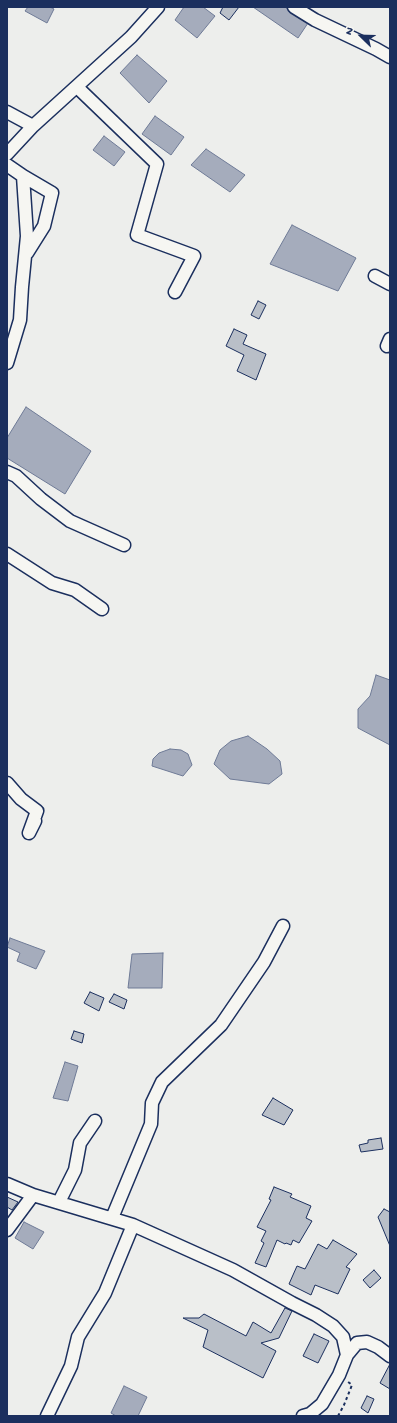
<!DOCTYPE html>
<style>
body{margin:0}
#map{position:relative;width:397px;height:1423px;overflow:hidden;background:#edeeec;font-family:"Gochi Hand",sans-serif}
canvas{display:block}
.frame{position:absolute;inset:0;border:8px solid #1b2f5e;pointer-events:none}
.north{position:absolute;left:341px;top:16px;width:40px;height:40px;-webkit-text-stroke:3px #f6f6f2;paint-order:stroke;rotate:293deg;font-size:11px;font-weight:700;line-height:16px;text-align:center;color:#1b2f5e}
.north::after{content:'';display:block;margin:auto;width:14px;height:18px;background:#1b2f5e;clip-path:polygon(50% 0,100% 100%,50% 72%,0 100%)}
</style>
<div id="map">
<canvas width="397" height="1423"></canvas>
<div class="frame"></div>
<div class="north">N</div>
</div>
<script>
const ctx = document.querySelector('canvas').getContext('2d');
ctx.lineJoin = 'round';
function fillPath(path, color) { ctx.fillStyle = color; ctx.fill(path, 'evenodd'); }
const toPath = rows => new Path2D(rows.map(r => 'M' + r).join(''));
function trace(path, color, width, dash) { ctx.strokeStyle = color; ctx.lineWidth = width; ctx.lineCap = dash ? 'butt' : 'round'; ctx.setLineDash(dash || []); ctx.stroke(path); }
const water = toPath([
 [28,7,50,7,54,9,47,23,25,11,28,7],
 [184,7,203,7,215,16,197,38,175,20,184,7],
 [253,7,285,7,308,23,298,38,253,7],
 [137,55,167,81,149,103,120,73,137,55],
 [155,116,184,137,171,155,142,134,155,116],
 [104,136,125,152,114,166,93,150,104,136],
 [206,149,245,175,230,192,191,165,206,149],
 [292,225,356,258,338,291,270,264,292,225],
 [26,407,91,451,65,494,7,458,7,438,26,407],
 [376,675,390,680,390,745,358,728,358,709,370,696,376,675],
 [248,736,267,749,280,761,282,774,269,784,230,779,214,764,220,750,231,741,248,736],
 [170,749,181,750,188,754,192,765,183,776,152,766,153,759,159,753,170,749],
 [10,938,45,951,36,969,17,961,20,953,7,947,10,938],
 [163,953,162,988,128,988,132,954,163,953],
 [65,1062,78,1066,68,1101,53,1098,65,1062],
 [24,1222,44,1232,33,1249,15,1238,24,1222],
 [124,1386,147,1397,138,1416,116,1416,111,1413,124,1386]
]);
const building = toPath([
 [223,7,239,7,229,20,220,13,223,7],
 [258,301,266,305,259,319,251,315,258,301],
 [234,329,247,335,243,344,266,354,256,380,237,371,244,355,226,346,234,329],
 [90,992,104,998,99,1011,84,1003,90,992],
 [114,994,127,1000,124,1009,109,1002,114,994],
 [74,1031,84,1034,82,1043,71,1039,74,1031],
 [273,1098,293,1110,284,1125,262,1115,273,1098],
 [381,1138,383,1149,361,1152,359,1145,368,1143,368,1140,381,1138],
 [274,1187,292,1194,290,1197,311,1206,306,1218,312,1221,299,1243,293,1240,291,1245,286,1243,285,1244,277,1240,266,1267,255,1263,264,1243,261,1241,266,1231,257,1227,271,1200,269,1199,274,1187],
 [7,1197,18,1202,12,1210,7,1207,7,1197],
 [384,1209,390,1212,390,1246,378,1217,384,1209],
 [333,1240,357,1254,346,1267,350,1269,338,1294,315,1285,311,1295,289,1284,297,1266,305,1269,318,1244,327,1249,333,1240],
 [374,1270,381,1278,370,1288,363,1280,374,1270],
 [285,1308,292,1311,279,1338,261,1343,276,1351,263,1378,203,1347,208,1330,183,1318,199,1318,204,1314,246,1336,253,1322,271,1333,285,1308],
 [314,1334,329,1341,318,1363,303,1356,314,1334],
 [390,1364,390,1389,380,1383,390,1364],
 [367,1396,374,1399,368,1413,361,1408,367,1396]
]);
const path = toPath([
 [338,1416,344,1405,352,1385,347,1381]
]);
const street = toPath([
 [294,7,315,20,376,49,390,57],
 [77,87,157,164,137,235,194,256,175,292],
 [7,112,33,126],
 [7,154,33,126,131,37,158,7],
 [7,165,23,176,27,236,22,287,20,320,7,363],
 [23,176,52,193,44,226,27,253],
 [375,276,390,284],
 [387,346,390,339],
 [7,472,16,476,41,499,70,521,124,545],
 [7,554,52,583,75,590,102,609],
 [7,783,21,799,37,811,29,833,35,821],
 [7,1184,33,1195,133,1225,233,1270,292,1303,316,1315,333,1326,343,1337,347,1355],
 [59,1202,75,1170,80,1143,95,1121],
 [112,1218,151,1124,152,1103,162,1082,221,1025,264,962,283,926],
 [7,1230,33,1195],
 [47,1416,71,1366,78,1337,105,1293,133,1225],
 [303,1416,310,1414,322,1404,339,1375,347,1355,357,1343,367,1342,378,1347,390,1356]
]);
fillPath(water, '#a5acbc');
trace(water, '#6e7a96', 1);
fillPath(building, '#b9bfc8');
trace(building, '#1b2f5e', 1);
trace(street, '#1b2f5e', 15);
trace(path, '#1b2f5e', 2, [3, 3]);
trace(street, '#f6f6f2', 12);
</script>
